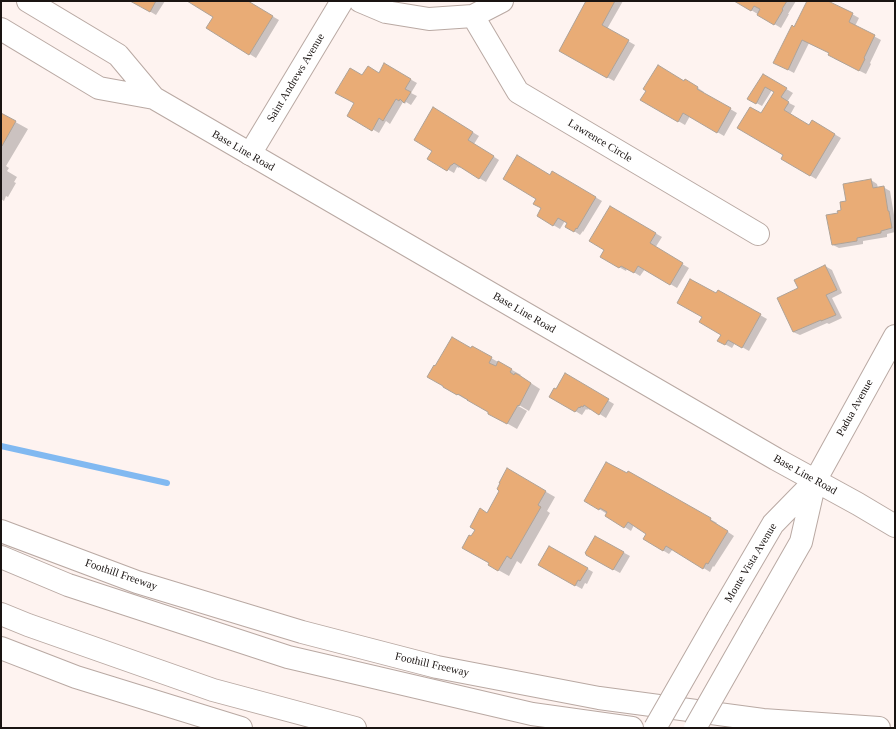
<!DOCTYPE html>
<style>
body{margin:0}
#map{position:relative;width:896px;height:729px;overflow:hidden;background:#fef3f0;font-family:Georgia,serif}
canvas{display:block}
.frame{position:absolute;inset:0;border:2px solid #1a1412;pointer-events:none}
</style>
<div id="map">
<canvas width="896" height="729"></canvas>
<div class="frame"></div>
</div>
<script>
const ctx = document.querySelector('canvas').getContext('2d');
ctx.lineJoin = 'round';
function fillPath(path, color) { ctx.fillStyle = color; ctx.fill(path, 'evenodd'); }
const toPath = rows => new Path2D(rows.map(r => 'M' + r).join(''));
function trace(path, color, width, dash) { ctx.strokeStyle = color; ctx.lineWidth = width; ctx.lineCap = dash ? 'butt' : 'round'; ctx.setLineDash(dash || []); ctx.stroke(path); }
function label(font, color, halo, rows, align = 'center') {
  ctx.font = font + ' Georgia,serif'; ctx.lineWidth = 4; ctx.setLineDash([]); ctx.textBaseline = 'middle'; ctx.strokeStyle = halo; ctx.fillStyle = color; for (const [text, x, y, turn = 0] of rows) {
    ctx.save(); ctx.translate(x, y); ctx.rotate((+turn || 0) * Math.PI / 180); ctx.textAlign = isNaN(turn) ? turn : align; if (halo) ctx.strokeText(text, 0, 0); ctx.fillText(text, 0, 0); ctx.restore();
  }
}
const shadow = toPath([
 [132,1,165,1,156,15],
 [189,1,246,1,279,20,256,58,207,28,214,17],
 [588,1,623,1,607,29,635,45,614,81,560,51],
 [736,1,796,1,788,14,789,14,781,28],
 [808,1,826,1,852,14,859,18,855,26,881,40,870,63,871,64,866,74,835,59,830,53,809,43,794,73,775,63,795,28],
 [385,65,417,83,411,93,417,96,411,105,406,102,405,104,403,102,390,124,386,121,379,133,348,115,355,103,362,77,379,74],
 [763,75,793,93,787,102,795,106,790,115,809,126,812,121,841,138,816,179,782,159,784,155,762,115,776,92,772,90,762,106,749,99],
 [684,82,692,84,704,92,703,93,737,113,724,136,690,116,685,125,642,100],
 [434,109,479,136,474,144,499,160,486,182,460,167,459,168,457,167,454,173,429,159,434,151],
 [1,114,28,129,6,166,9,168,7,171,17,177,14,182,16,183,8,197,6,196,4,201,1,199],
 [553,173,602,201,583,232,583,231,580,235,574,231,568,223,565,221,560,229,538,216,543,208,551,176],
 [871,180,877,184,878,188,883,187,890,191,894,215,895,215,895,232,887,234,887,237,863,241,863,244,839,248,833,245,839,214,842,211,847,201],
 [610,207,662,237,655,248,689,268,677,288,645,269,640,276,627,268,626,271,601,257,605,249],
 [825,266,832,270,842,293,832,298,842,318,829,324,827,323,800,335,793,332,799,289],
 [718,291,767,319,749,351,735,343,732,348,719,341,722,335],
 [471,349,491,358,521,375,520,376,540,389,529,411,514,402,513,403,527,411,517,429,489,413,490,412,468,399,467,400,444,387,436,367],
 [565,375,614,404,606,418,590,408,590,410,588,409,587,410,586,409,582,415,550,396,556,390],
 [508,470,555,497,547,511,550,513,521,564,517,561,509,576,489,565,491,563,472,538,488,514,501,491],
 [629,472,717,523,716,524,734,536,714,567,713,566,710,572,673,549,669,554,644,539,648,534,634,525,631,531,606,515,607,514,585,500,627,475],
 [595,537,630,556,620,573,587,555],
 [549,547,593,572,587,584,585,583,582,589,539,565]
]);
const stream = toPath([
 [1,446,167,483]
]);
const building = toPath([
 [130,1,156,1,150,12,130,1],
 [187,1,248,1,273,16,249,55,206,28,213,17,187,1],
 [586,1,615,1,602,25,629,40,607,78,559,51,586,1],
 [734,1,787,1,782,9,783,10,774,25,757,15,760,9,754,6,751,11,734,1],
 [807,1,828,1,853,13,849,22,875,35,864,58,865,59,859,71,828,55,829,53,802,40,788,70,773,63,792,25,794,27,807,1],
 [384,63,411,79,405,89,411,92,404,103,400,99,399,101,396,99,383,121,379,118,372,131,347,116,354,103,335,93,350,68,362,75,368,66,379,73,384,63],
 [658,65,684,81,685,79,698,87,697,89,731,108,717,133,683,113,678,122,640,100,646,91,643,89,658,65],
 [763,74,787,88,781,97,789,102,784,110,809,125,812,120,835,134,810,176,781,159,783,155,737,128,750,107,761,113,774,92,765,87,756,104,747,99,763,74],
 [433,107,473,132,468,140,494,156,479,179,454,163,452,165,451,165,447,171,427,159,432,151,414,140,433,107],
 [1,113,16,121,2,146,1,145,1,113],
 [517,155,550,175,552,171,596,197,577,229,576,228,574,232,565,227,567,223,558,218,553,226,537,216,541,208,533,204,536,199,503,179,517,155],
 [871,179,873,188,884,186,888,211,889,211,892,228,881,231,881,233,857,238,857,241,832,245,826,215,838,213,837,211,841,210,840,202,846,201,843,184,871,179],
 [610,206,656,233,650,243,683,263,670,285,638,266,634,273,621,266,619,268,600,257,604,250,589,241,610,206],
 [825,265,837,290,826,295,836,315,821,321,821,320,793,332,777,298,798,288,794,280,825,265],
 [690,279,716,293,718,290,761,314,742,348,728,340,725,345,717,341,721,335,699,322,702,317,677,303,690,279],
 [452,337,471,348,472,346,492,357,489,363,496,366,498,361,512,369,510,372,514,375,515,373,519,375,531,383,519,406,518,405,507,424,488,414,488,412,467,400,468,400,458,394,457,395,443,387,443,386,427,377,434,365,435,366,452,337],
 [565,373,609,399,599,415,584,405,583,407,581,406,580,408,579,407,575,412,549,397,554,388,556,389,565,373],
 [606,462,627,473,628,471,711,518,710,520,728,531,708,564,706,563,703,569,666,546,663,551,643,539,646,534,628,522,624,528,605,516,607,512,600,508,599,510,584,501,606,462],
 [507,468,546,491,538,505,541,507,511,559,507,556,498,571,488,565,489,563,462,548,469,535,471,536,475,530,470,527,480,508,487,513,499,491,497,489,500,483,499,483,507,468],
 [595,536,624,552,613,570,586,555,586,554,585,553,595,536],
 [549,546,588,568,580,581,578,580,575,586,538,565,549,546]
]);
const minor = toPath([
 [360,1,386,12,429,19,473,16,502,1],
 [473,16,518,92,758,234],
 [250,154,342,1]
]);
const tertiary = toPath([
 [815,481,895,336]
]);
const primary = toPath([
 [28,1,118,55,154,98],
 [1,29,99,88,154,98,776,459,858,504,895,526],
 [718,618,773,524,815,481],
 [753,626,801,542,815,481]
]);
const motorway = toPath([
 [1,531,137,582,302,632,437,667,599,698,763,720,879,728],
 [1,557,68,585,288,657,532,714,632,728],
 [1,614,28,625,213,690,355,728],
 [1,648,76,677,241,728]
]);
const primaryBridge = toPath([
 [655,728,718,618],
 [695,728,753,626]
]);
const streetNames = [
 ["Saint Andrews Avenue",296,78,-59],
 ["Lawrence Circle",600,141,31],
 ["Base Line Road",243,151,30],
 ["Base Line Road",524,313,30],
 ["Padua Avenue",855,408,-61],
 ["Base Line Road",805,475,29],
 ["Monte Vista Avenue",751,563,-59],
 ["Foothill Freeway",121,575,19],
 ["Foothill Freeway",432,665,13]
];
fillPath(shadow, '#0003');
trace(stream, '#81b9f1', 6);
fillPath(building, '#e9ac76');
trace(building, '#aea297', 1);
trace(minor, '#b9a9a3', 24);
trace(tertiary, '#b9a9a3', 24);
trace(primary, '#b9a9a3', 24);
trace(motorway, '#b9a9a3', 24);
trace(minor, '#fff', 22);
trace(tertiary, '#fff', 22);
trace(primary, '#fff', 22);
trace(motorway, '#fff', 22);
trace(primaryBridge, '#b9a9a3', 24, []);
trace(primaryBridge, '#fff', 22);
label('11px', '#1a1412', '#fff', streetNames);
</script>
